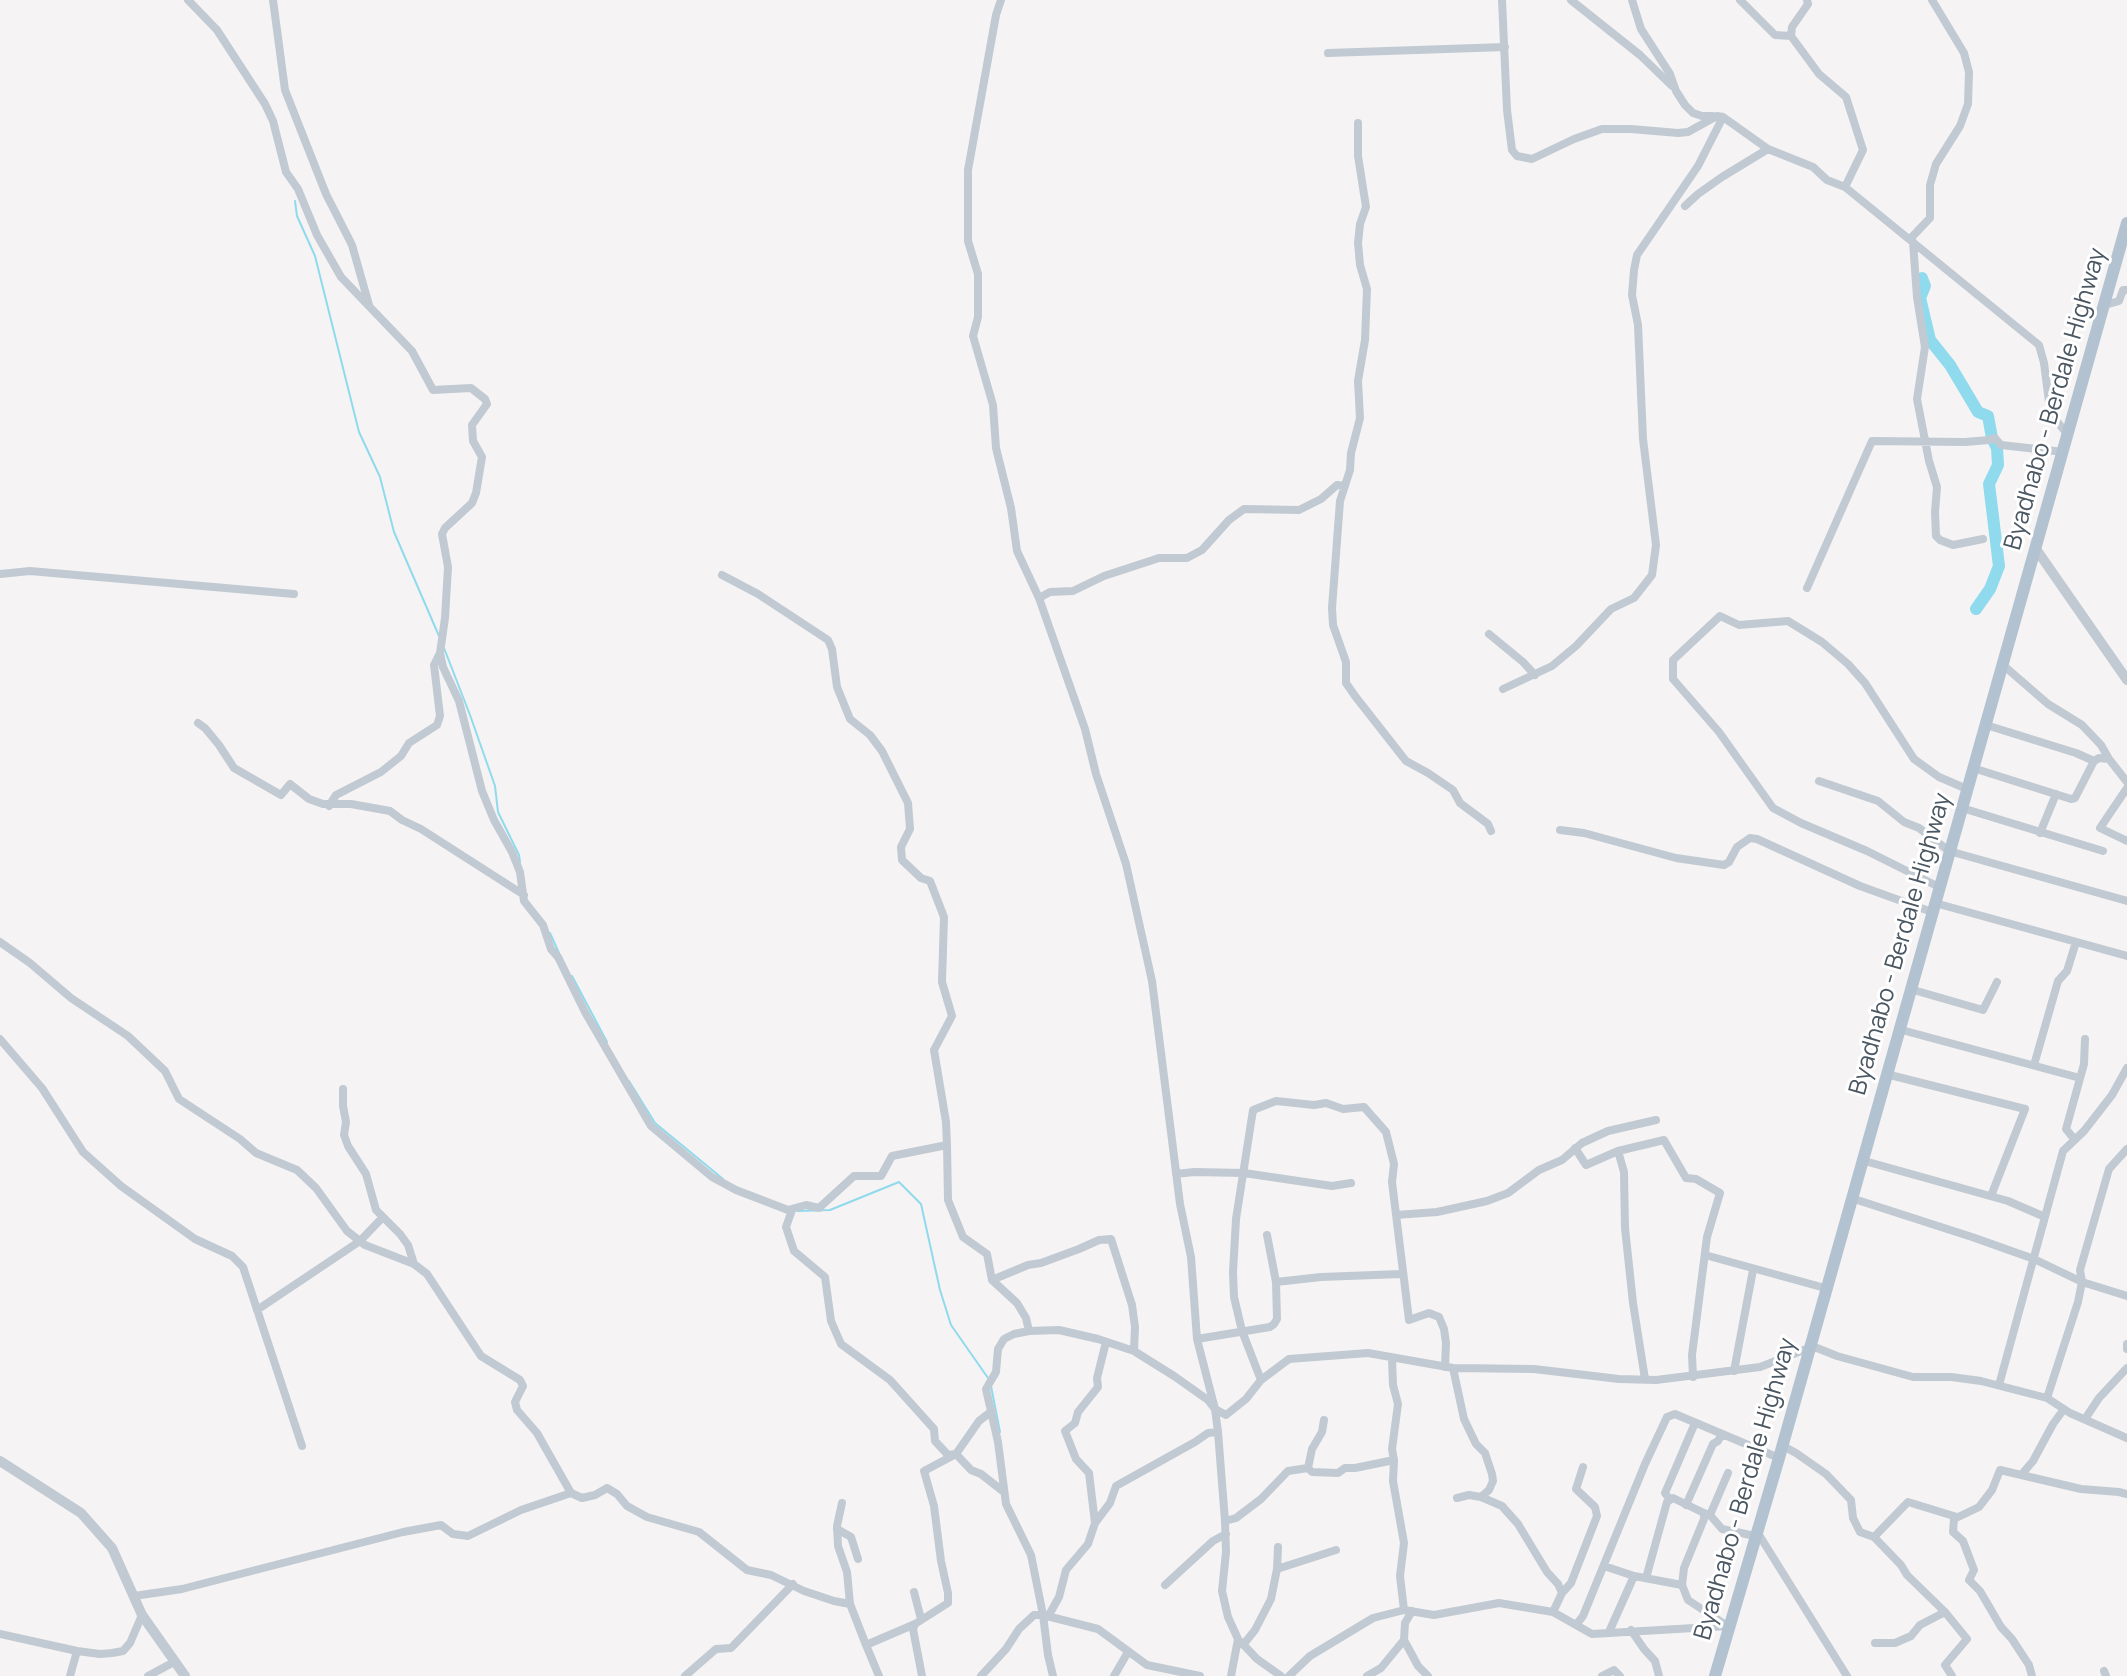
<!DOCTYPE html>
<style>
body{margin:0}
canvas{display:block;background:#f5f3f3}
</style>
<canvas width="2127" height="1676"></canvas>
<script>
const ctx = document.querySelector('canvas').getContext('2d');
ctx.lineJoin = 'round';
const toPath = rows => new Path2D(rows.map(r => 'M' + r).join(''));
function trace(path, color, width, dash) { ctx.strokeStyle = color; ctx.lineWidth = width; ctx.lineCap = dash ? 'butt' : 'round'; ctx.setLineDash(dash || []); ctx.stroke(path); }
function label(font, color, halo, rows, align = 'center') {
  ctx.font = font + ' Manrope,sans-serif'; ctx.lineWidth = 6; ctx.setLineDash([]); ctx.textBaseline = 'middle'; ctx.strokeStyle = halo; ctx.fillStyle = color; for (const [text, x, y, turn = 0] of rows) {
    ctx.save(); ctx.translate(x, y); ctx.rotate((+turn || 0) * Math.PI / 180); ctx.textAlign = isNaN(turn) ? turn : align; if (halo) ctx.strokeText(text, 0, 0); ctx.fillText(text, 0, 0); ctx.restore();
  }
}
const stream = toPath([
 [295,201,297,216,315,256,359,432,380,477,394,532,439,636],
 [444,648,470,715,495,786,498,812,519,855,520,862],
 [550,933,559,953],
 [572,976,607,1042],
 [629,1081,655,1123,723,1179],
 [798,1211,830,1210,899,1182,921,1204,940,1290,951,1325,988,1378],
 [991,1386,1000,1432]
]);
const river = toPath([
 [1922,278,1925,286,1920,298,1930,340,1950,365,1978,412,1988,416,1992,438,1997,448,1998,465,1989,484,1999,566,1990,589,1976,609]
]);
const minor = toPath([
 [188,0,217,30,265,104,273,121,286,172,298,189,317,235,341,277,412,351,433,390,471,388,485,399,487,404,472,425,473,441,482,457,476,493,472,503,445,528,442,534,448,567,445,618,440,653,443,667,459,701,482,791,494,820,512,852,520,872,524,901,543,925,551,949,558,957,585,1012,651,1126,712,1177,736,1190,788,1210,806,1205,819,1208,854,1176,881,1176,892,1156,947,1145,948,1200,963,1237,987,1254,992,1280,1017,1303,1026,1318,1029,1331],
 [273,0,285,90,326,194,352,245,369,305],
 [1001,0,996,15,968,170,968,241,978,274,978,317,973,336,993,405,996,448,1011,508,1017,551,1039,598,1085,729,1096,774,1126,864,1152,981,1180,1204,1191,1257,1197,1339,1215,1409,1218,1432,1225,1521,1226,1552,1222,1591,1228,1617,1238,1639,1231,1676],
 [1502,0,1507,110,1512,150,1517,156,1532,159,1574,139,1602,129,1631,129,1678,133,1688,132,1717,116,1723,117,1768,149,1813,167,1827,180,1845,187,2039,345,2044,363,2049,402,2055,419,2068,435],
 [1571,0,1640,55,1672,86],
 [1632,0,1641,29,1670,74,1676,91,1685,105,1693,113,1702,116,1713,116],
 [1740,0,1775,35,1791,36],
 [1807,0,1808,4,1792,27,1791,36,1819,74,1846,97,1863,150,1845,187],
 [1328,53,1505,47],
 [1358,123,1358,156,1366,207,1360,224,1358,243,1360,265,1367,289,1365,340,1358,381,1360,418,1351,453,1350,470,1340,501,1332,608,1333,625,1346,662,1346,683,1355,696,1406,761,1428,773,1453,790,1460,803,1488,824,1491,831],
 [1685,206,1698,194,1722,177,1768,149],
 [1910,239,1930,218,1930,185,1936,164,1960,126,1968,104,1969,72,1964,53,1932,0],
 [1913,242,1917,297,1925,347,1917,399,1929,461,1937,487,1935,512,1936,536,1940,540,1953,545,1983,539],
 [2105,305,2119,301,2123,290,2127,290],
 [0,574,30,571,294,594],
 [722,575,758,594,828,640,832,649,837,687,850,719,870,735,882,751,908,803,910,829,901,847,902,860,921,878,930,881,944,917,942,982,952,1016,934,1050,946,1122,947,1145],
 [1807,588,1872,441,1965,442,1989,440,1995,438,2001,445,2064,452],
 [1039,598,1050,592,1073,591,1104,576,1159,558,1187,558,1202,550,1229,520,1244,509,1299,510,1321,499,1337,485,1345,486],
 [1489,634,1523,662,1535,675],
 [2003,665,2048,704,2082,725,2101,745,2109,759],
 [1503,689,1552,666,1576,646,1611,609,1634,598,1652,575,1656,545,1643,439,1638,325,1632,295,1634,270,1637,255,1698,166,1723,117],
 [198,723,205,728,219,745,234,768,281,795,290,784,309,799,323,804,351,804,390,811,402,820,421,829,524,895],
 [1986,725,2076,753,2094,761],
 [1973,768,2071,799,2075,798,2094,761,2099,758,2109,759,2127,782],
 [1819,781,1878,801,1904,822,1919,828,1949,851,2127,901],
 [2127,788,2100,828,2127,841],
 [329,806,336,795,381,772,401,756,409,743,437,725,440,716,434,665,440,653],
 [1962,808,2103,851],
 [1560,830,1584,833,1676,858,1724,865,1729,862,1737,847,1750,838,1757,839,1860,886,1932,912],
 [2040,833,2056,794],
 [1939,887,1867,851,1801,823,1773,808,1719,732,1673,679,1673,660,1720,616,1739,625,1788,621,1822,642,1848,664,1865,683,1914,759,1939,777,1967,789],
 [1935,903,2127,956],
 [0,942,30,963,71,998,128,1036,165,1071,179,1099,240,1139,256,1153,297,1170,316,1188,347,1231,365,1245,414,1264,427,1274,481,1356,520,1380,523,1386,515,1402,517,1410,537,1433,571,1493,582,1498,595,1495,607,1488,617,1494,627,1506,647,1517,699,1532,747,1570,771,1575,804,1591,834,1601,850,1604,866,1645],
 [1910,989,1983,1010,1997,982],
 [1898,1029,2080,1078],
 [0,1039,42,1088,83,1152,121,1186,195,1239,232,1256,243,1267,302,1446],
 [2034,1065,2058,981,2067,971,2076,942],
 [1886,1074,2025,1109,1991,1196],
 [343,1089,343,1106,346,1122,344,1135,348,1146,366,1174,376,1210,400,1234,408,1245,414,1264],
 [2075,1140,2066,1129,2084,1064,2085,1039],
 [1575,1148,1586,1165,1618,1151,1664,1140,1686,1178,1696,1179,1720,1193,1707,1237,1692,1355,1693,1377],
 [1618,1151,1624,1172,1625,1228,1633,1303,1645,1379],
 [1861,1160,2008,1201,2045,1217],
 [1176,1174,1194,1172,1244,1173,1332,1186,1351,1183],
 [1851,1198,1972,1237,2034,1259,2082,1282,2127,1296],
 [792,1210,786,1227,794,1251,825,1277,831,1321,841,1344,890,1380,934,1429,935,1441,948,1455,956,1454,971,1470,981,1474,1004,1492],
 [1396,1215,1437,1212,1487,1201,1508,1193,1539,1170,1562,1160,1582,1143,1608,1131,1656,1120],
 [1705,1255,1825,1288],
 [992,1280,1028,1265,1041,1263,1079,1249,1099,1240,1111,1239,1132,1305,1135,1327,1134,1351],
 [1276,1282,1321,1277,1401,1274],
 [257,1310,360,1241,383,1217],
 [1197,1339,1270,1327,1274,1324,1277,1319,1276,1282,1267,1235],
 [2127,1344,2127,1349],
 [1392,1359,1393,1385,1398,1404,1392,1449,1394,1460,1393,1481,1404,1543,1400,1576,1404,1610],
 [1453,1368,1464,1419,1476,1444,1485,1453,1492,1474,1493,1481,1489,1490,1481,1497],
 [1734,1371,1753,1270],
 [1261,1380,1242,1331,1234,1297,1233,1272,1236,1219,1253,1110,1276,1101,1314,1105,1326,1103,1343,1109,1364,1107,1386,1132,1394,1164,1392,1182,1409,1320,1429,1313,1439,1317,1444,1329,1446,1343,1445,1367],
 [1999,1385,2063,1151,2084,1131,2112,1095,2127,1068],
 [2047,1398,2078,1302,2082,1282,2080,1270,2109,1169,2127,1149],
 [2085,1419,2099,1398,2127,1368],
 [1324,1420,1322,1432,1312,1449,1308,1468,1312,1472,1338,1473,1345,1468,1355,1468,1394,1460],
 [1781,1445,1796,1453,1826,1474,1851,1500,1853,1518,1860,1532,1874,1537,1901,1565,1907,1575,1945,1612,1967,1639,1945,1665,1952,1676],
 [2022,1474,2033,1461,2053,1424,2064,1409],
 [1457,1498,1469,1495,1481,1497,1502,1506,1518,1524,1547,1572,1558,1584,1562,1593],
 [1670,1500,1665,1493,1695,1423],
 [842,1503,837,1526,838,1546,847,1572,850,1604],
 [1686,1505,1713,1444,1718,1441,1722,1434],
 [1704,1513,1710,1515,1722,1529,1755,1536],
 [1710,1515,1728,1473],
 [1225,1521,1236,1518,1261,1499,1288,1471,1308,1468],
 [1095,1523,1110,1503,1116,1486,1195,1442,1208,1433,1218,1432],
 [837,1529,851,1537,858,1559],
 [1756,1530,1847,1676],
 [1874,1537,1908,1502,1957,1517],
 [1604,1566,1634,1576,1609,1632],
 [1277,1569,1336,1550],
 [1634,1576,1682,1585,1688,1600,1726,1625],
 [1646,1578,1667,1502,1673,1498,1704,1513,1704,1519,1684,1568,1682,1585],
 [1165,1585,1213,1541,1226,1534],
 [914,1592,921,1619],
 [134,1596,182,1589,403,1532,441,1525,453,1534,468,1536,521,1510,571,1493],
 [1412,1611,1405,1623,1404,1640,1418,1666,1428,1676],
 [1553,1612,1562,1593,1571,1583,1597,1516,1595,1507,1576,1489,1583,1467],
 [1049,1615,1059,1597,1066,1570,1088,1544,1095,1523,1089,1473,1076,1459,1065,1431,1075,1423,1078,1412,1098,1387,1097,1378,1106,1342],
 [915,1624,913,1629,922,1676],
 [1576,1625,1583,1616,1645,1464,1667,1417,1675,1414,1779,1458],
 [1631,1630,1644,1649,1655,1661,1659,1676],
 [0,1634,77,1651,100,1654,112,1653,123,1651,130,1643,142,1615],
 [1241,1642,1257,1659,1281,1676],
 [1875,1643,1895,1643,1911,1636,1920,1625,1945,1612],
 [1243,1645,1255,1630,1271,1599,1277,1569,1278,1547],
 [2104,1671,2106,1676],
 [70,1676,77,1651],
 [148,1676,174,1662],
 [685,1676,716,1649,731,1648,793,1584],
 [879,1676,866,1645,915,1624,948,1603,948,1593,941,1561,934,1506,924,1471,956,1454,979,1421,992,1411],
 [981,1676,1006,1649,1019,1629,1034,1615,1043,1615,1098,1629,1147,1665,1200,1676],
 [1053,1676,1048,1655,1043,1615,1031,1555,1006,1504,998,1442,986,1389,996,1372,998,1349,1004,1339,1014,1334,1029,1331,1059,1330,1098,1339,1134,1351,1174,1376,1208,1400,1215,1409,1226,1415,1246,1399,1261,1380,1289,1359,1368,1353,1453,1368,1534,1369,1619,1379,1656,1380,1760,1367,1809,1348,1817,1348,1837,1356,1913,1377,1951,1377,1981,1381,2047,1398,2070,1413,2127,1438],
 [1114,1676,1128,1652],
 [1289,1676,1310,1656,1373,1618,1404,1610,1434,1615,1499,1603,1553,1612,1592,1634,1728,1626],
 [1367,1676,1381,1668,1404,1640],
 [1602,1676,1614,1670,1620,1676],
 [2032,1676,2029,1665,2012,1639,2001,1627,1980,1591,1969,1580,1974,1570,1963,1541,1953,1532,1954,1519,1979,1507,1992,1490,2000,1470,2081,1489,2119,1492,2127,1494]
]);
const tertiary = toPath([
 [2036,549,2127,680],
 [0,1461,81,1513,112,1548,142,1615,185,1676]
]);
const primary = toPath([
 [1715,1676,1779,1458,2127,223]
]);
const streetNames = [
 ["Byadhabo - Berdale Highway",2056,399,-74],
 ["Byadhabo - Berdale Highway",1901,944,-74],
 ["Byadhabo - Berdale Highway",1746,1489,-74]
];
trace(stream, '#90daee', 2);
trace(river, '#90daee', 12);
trace(minor, '#c1cad2', 8);
trace(tertiary, '#c1cad2', 10);
trace(primary, '#b3c2d1', 12);
label('24px', '#4a5661', '#fff', streetNames);
</script>
